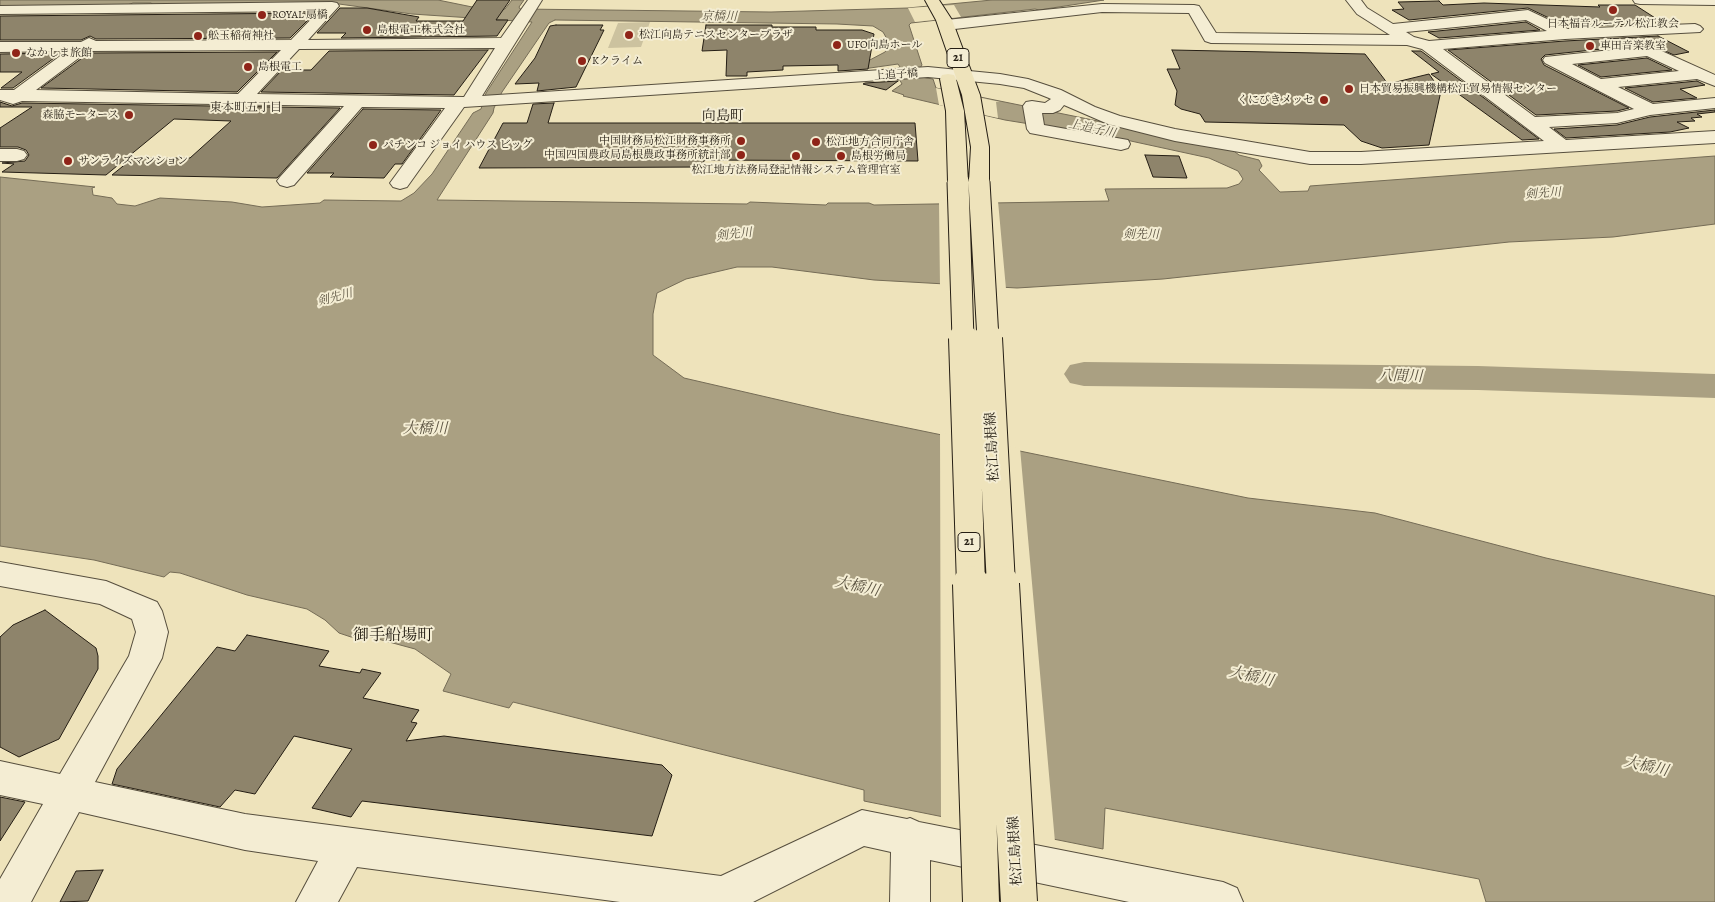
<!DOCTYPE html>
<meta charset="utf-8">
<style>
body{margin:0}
canvas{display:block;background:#eee3bb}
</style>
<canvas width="1715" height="902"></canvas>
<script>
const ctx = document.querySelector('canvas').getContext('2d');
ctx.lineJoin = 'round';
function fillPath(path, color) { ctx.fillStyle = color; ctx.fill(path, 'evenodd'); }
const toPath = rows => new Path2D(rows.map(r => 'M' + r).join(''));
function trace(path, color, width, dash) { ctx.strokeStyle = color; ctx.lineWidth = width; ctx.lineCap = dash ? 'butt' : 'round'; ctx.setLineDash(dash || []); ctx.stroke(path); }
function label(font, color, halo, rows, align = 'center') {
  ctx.font = font + ' Alegreya,"Noto Serif JP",serif'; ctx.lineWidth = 4; ctx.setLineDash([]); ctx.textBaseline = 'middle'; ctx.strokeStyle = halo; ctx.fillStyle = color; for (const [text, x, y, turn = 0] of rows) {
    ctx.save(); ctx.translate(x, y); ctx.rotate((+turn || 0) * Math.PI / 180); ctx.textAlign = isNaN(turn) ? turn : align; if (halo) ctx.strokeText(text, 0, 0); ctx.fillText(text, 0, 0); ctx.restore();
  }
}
const green = toPath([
 [650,22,641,47,608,48,618,23]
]);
const water = toPath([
 [0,0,438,0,482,9,505,9,512,0,524,0,519,7,520,9,771,12,908,8,992,0,1104,0,1039,10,1035,9,911,23,909,25,922,65,920,68,921,77,933,79,936,88,1230,148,1239,155,1259,160,1262,166,1259,170,1280,192,1308,191,1310,186,1715,156,1715,224,1613,237,1509,242,1163,279,1017,288,874,280,772,267,737,267,686,279,657,293,653,314,653,355,684,378,840,414,1248,498,1375,513,1546,558,1715,596,1715,902,1486,902,1479,879,1105,808,1103,849,864,801,864,790,513,702,509,708,443,691,451,674,415,649,367,636,351,637,339,633,325,620,307,609,247,595,180,573,170,572,164,577,94,560,0,546,0,177,95,187,92,188,93,195,112,198,117,204,135,206,160,198,232,202,262,207,320,203,324,200,401,201,414,193,432,174,473,113,481,109,486,93,532,22,412,14,339,4,155,6,151,3,133,3,124,6,0,8,0,0],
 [555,20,837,24,873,26,883,32,887,39,889,47,885,52,866,62,863,69,898,64,900,67,894,70,902,84,892,91,904,95,903,96,1005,120,1117,138,1209,158,1238,171,1243,179,1239,184,1227,188,1105,189,1109,201,874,205,869,203,828,203,826,205,750,202,747,204,437,200,493,113,494,108,502,92,549,23,555,20]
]);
const pier = toPath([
 [954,5,961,17,915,22,908,8],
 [936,88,1000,102,996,102,998,118,939,105],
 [998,201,1006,289,940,286,939,202],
 [940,432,1020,448,1055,842,941,819]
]);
const river = toPath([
 [1084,362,1478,366,1715,374,1715,398,1478,390,1084,386,1070,383,1064,374,1070,365,1084,362]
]);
const building = toPath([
 [477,0,510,0,496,20,508,20,497,36,341,38,346,33,317,33,340,8,367,8,419,17,416,21,463,21,477,0],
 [1439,1,1443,5,1484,3,1600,7,1598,5,1635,5,1663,23,1633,23,1636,24,1568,27,1528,8,1409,20,1392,10,1404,9,1398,2,1439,1],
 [315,13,290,38,96,39,90,36,81,40,0,40,0,16,315,13],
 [1526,22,1540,30,1439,38,1428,32,1526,22],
 [556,25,603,25,600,30,604,30,576,87,537,91,539,83,515,84,535,58,550,26,556,25],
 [706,25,772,25,772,27,816,27,816,30,862,30,874,34,868,69,838,71,838,65,783,66,783,70,747,72,747,76,726,76,727,50,702,51,706,25],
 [1658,36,1689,52,1674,55,1649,44,1545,55,1541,59,1544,65,1629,108,1617,111,1536,115,1448,50,1565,41,1658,36],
 [488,50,454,95,261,92,282,70,311,70,329,51,488,50],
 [1172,50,1365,54,1388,84,1429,74,1441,91,1429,145,1382,148,1361,141,1344,125,1205,122,1200,114,1181,109,1175,105,1177,91,1167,69,1180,69,1172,50],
 [1412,51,1421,51,1539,139,1522,140,1431,74,1439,72,1412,51],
 [277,52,237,92,41,88,89,53,277,52],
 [61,53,13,88,1,88,22,72,0,72,0,54,61,53],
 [1647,58,1672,70,1601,77,1578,65,1647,58],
 [898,81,886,90,863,84,865,83,898,81],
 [1697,81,1705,85,1680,89,1697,98,1653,102,1625,88,1697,81],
 [0,102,12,106,22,103,340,108,277,178,112,175,133,158,190,158,231,121,174,119,106,175,2,172,14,164,2,163,25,161,29,155,26,150,18,147,0,147,0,128,32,107,0,107,0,102],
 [554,103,548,123,915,123,918,161,704,160,703,167,479,168,503,123,527,123,533,104,554,103],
 [363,109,441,110,402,164,395,164,384,178,330,177,334,173,307,173,363,109],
 [1715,110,1715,112,1697,114,1702,117,1691,118,1695,121,1677,122,1689,128,1670,132,1566,138,1554,129,1617,125,1650,117,1715,110],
 [1145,155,1179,156,1187,178,1153,177,1145,155],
 [45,610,96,648,98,656,98,669,59,739,19,757,0,747,0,637,13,625,45,610],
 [247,635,329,651,319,666,360,673,362,669,381,673,363,698,419,710,411,722,417,723,406,741,444,736,662,765,672,775,652,836,362,801,351,817,312,808,352,749,294,736,255,794,235,790,220,807,112,784,117,769,217,647,235,651,247,635],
 [0,797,25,802,0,841,0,797],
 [103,870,88,901,60,902,76,871,103,870]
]);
const minor = toPath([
 [528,0,542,0,482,96,928,67,1000,74,1028,79,1061,90,1095,107,1120,116,1175,129,1310,152,1361,152,1544,141,1422,49,1407,45,1211,43,1205,41,1189,13,1102,12,946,30,941,28,938,25,941,22,946,20,1102,4,1194,5,1199,6,1216,33,1390,35,1357,14,1346,0,1361,0,1367,8,1393,24,1528,10,1568,29,1695,24,1700,26,1703,29,1700,32,1565,39,1443,49,1535,117,1617,113,1634,109,1545,63,1543,60,1545,57,1649,46,1655,48,1715,75,1715,86,1697,79,1618,87,1653,104,1715,98,1715,108,1650,115,1617,123,1549,127,1566,140,1715,131,1715,143,1361,164,1310,164,1175,141,1108,124,1064,105,1060,110,1053,113,1042,113,1044,125,1128,140,1130,144,1128,148,1121,150,1030,133,1027,129,1023,106,1026,102,1032,101,1045,103,1051,99,1049,98,1024,88,1000,84,928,77,464,107,407,187,400,189,393,187,390,183,445,108,362,107,294,185,287,187,280,185,277,181,280,177,344,106,22,101,13,104,0,100,0,90,14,90,67,51,0,52,0,42,81,42,89,38,96,41,291,40,319,11,0,14,0,6,332,2,337,3,339,6,308,40,501,38,528,0],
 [1526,20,1547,31,1429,41,1414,37,1406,32,1526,20],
 [495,48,464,97,257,94,299,49,495,48],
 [281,50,238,94,36,90,88,51,281,50],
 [1647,56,1679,71,1601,79,1572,64,1647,56],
 [1633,0,1715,0,1715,5,1640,4,1635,3,1633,0],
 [0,149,17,149,24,151,27,155,24,159,17,161,0,161,0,149],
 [0,562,106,581,157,602,162,611,168,632,162,658,95,782,245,814,721,876,862,810,907,819,910,818,919,822,1223,882,1237,888,1243,902,1129,902,930,860,930,902,890,902,891,852,864,846,753,902,620,902,357,867,338,902,296,902,318,861,245,850,79,812,31,902,0,902,0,879,43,804,0,795,0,761,60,774,129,656,136,632,132,619,100,604,0,586,0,562]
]);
const major = toPath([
 [925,0,939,0,952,20,980,95,989,147,989,182,986,186,979,188,972,186,969,182,971,147,962,95,936,20,925,0],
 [948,74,954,75,956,79,964,111,968,182,965,186,958,188,951,186,948,182,946,111,940,79,942,75,948,74]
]);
const majorBridgeFar2 = toPath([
 [958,182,963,339],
 [979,182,988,339]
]);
const majorBridgeFar1 = toPath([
 [963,338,971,585],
 [988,338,1001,585]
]);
const majorBridge = toPath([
 [971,584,981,902],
 [1001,584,1019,902]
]);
const markers = [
 [1613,10,5,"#8f2418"],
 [262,15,5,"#8f2418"],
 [367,30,5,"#8f2418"],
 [629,35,5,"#8f2418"],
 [198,36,5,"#8f2418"],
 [837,45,5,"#8f2418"],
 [1590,46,5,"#8f2418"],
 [16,53,5,"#8f2418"],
 [582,61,5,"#8f2418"],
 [248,67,5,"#8f2418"],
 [1349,89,5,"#8f2418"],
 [1324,100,5,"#8f2418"],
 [129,115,5,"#8f2418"],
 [741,141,5,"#8f2418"],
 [816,142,5,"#8f2418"],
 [373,145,5,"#8f2418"],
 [741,155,5,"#8f2418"],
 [796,156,5,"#8f2418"],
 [841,156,5,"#8f2418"],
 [68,161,5,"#8f2418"]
];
const farPoinames = [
 ["ROYAL 扇橋",272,15],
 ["日本福音ルーテル松江教会",1613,24,"center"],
 ["島根電工株式会社",377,30],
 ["松江向島テニスセンタープラザ",639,35],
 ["舩玉稲荷神社",208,36],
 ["UFO向島ホール",847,45],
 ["車田音楽教室",1600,46],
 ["なかしま旅館",26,53],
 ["Kクライム",592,61],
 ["島根電工",258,67],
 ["日本貿易振興機構松江貿易情報センター",1359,89],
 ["くにびきメッセ",1314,100,"right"],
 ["森脇モータース",119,115,"right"],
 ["中国財務局松江財務事務所",731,141,"right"],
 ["松江地方合同庁舎",826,142],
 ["パチンコ ジョイ ハウス ビッグ",383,145],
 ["中国四国農政局島根農政事務所統計部",731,155,"right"],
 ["島根労働局",851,156],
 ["サンライズマンション",78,161],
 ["松江地方法務局登記情報システム管理官室",796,170,"center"]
];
const farStreetnames = [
 ["上追子橋",896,75,-4]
];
const farWaternames = [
 ["京橋川",719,17,1],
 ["上追子川",1092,129,12],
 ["剣先川",1543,194,-4],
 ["剣先川",734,235,-6],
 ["剣先川",1141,235],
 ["剣先川",335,298,-15]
];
const shields = [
 [958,58,22],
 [969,542,22]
];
const shieldNames = [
 ["21",958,58],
 ["21",969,542]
];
const farNeighbourhoodnames = [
 ["東本町五丁目",246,108]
];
const farQuarternames = [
 ["向島町",723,117]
];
const streetNames = [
 ["松江島根線",993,447,-93],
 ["松江島根線",1016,851,-93]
];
const waterNames = [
 ["八間川",1400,377,1],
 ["大橋川",425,429],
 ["大橋川",857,587,13],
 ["大橋川",1251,677,13],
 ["大橋川",1646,767,13]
];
const quarterNames = [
 ["御手船場町",393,636]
];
fillPath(green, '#ccc29f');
fillPath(water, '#aaa082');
trace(water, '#756c56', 1);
fillPath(pier, '#eee3bb');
fillPath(river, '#aaa082');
fillPath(building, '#8e846b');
trace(building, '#251e14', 1);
trace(minor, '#574f3e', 2);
trace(major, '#251e14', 2);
fillPath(minor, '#f4edd3');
fillPath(major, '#eee3bb');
trace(majorBridgeFar2, '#251e14', 23, []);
trace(majorBridgeFar1, '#251e14', 30, []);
trace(majorBridge, '#251e14', 38, []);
trace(majorBridgeFar2, '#eee3bb', 21);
trace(majorBridgeFar1, '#eee3bb', 28);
trace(majorBridge, '#eee3bb', 36);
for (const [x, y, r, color] of markers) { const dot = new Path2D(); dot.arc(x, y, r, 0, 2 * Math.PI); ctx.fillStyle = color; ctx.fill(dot); trace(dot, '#f4edd3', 2); }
label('11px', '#251e14', '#f4edd3', farPoinames, 'left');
label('11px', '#251e14', '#f4edd3', farStreetnames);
label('italic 12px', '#5a5240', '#f4edd3', farWaternames);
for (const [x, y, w] of shields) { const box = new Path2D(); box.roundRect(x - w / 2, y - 9.5, w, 19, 4); ctx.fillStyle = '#f4edd3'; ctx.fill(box); trace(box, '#251e14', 1); }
label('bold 12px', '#251e14', null, shieldNames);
label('12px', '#251e14', '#f4edd3', farNeighbourhoodnames);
label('14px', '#251e14', '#f4edd3', farQuarternames);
label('14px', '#251e14', '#f4edd3', streetNames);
label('italic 15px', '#5a5240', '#f4edd3', waterNames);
label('16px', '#251e14', '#f4edd3', quarterNames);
</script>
